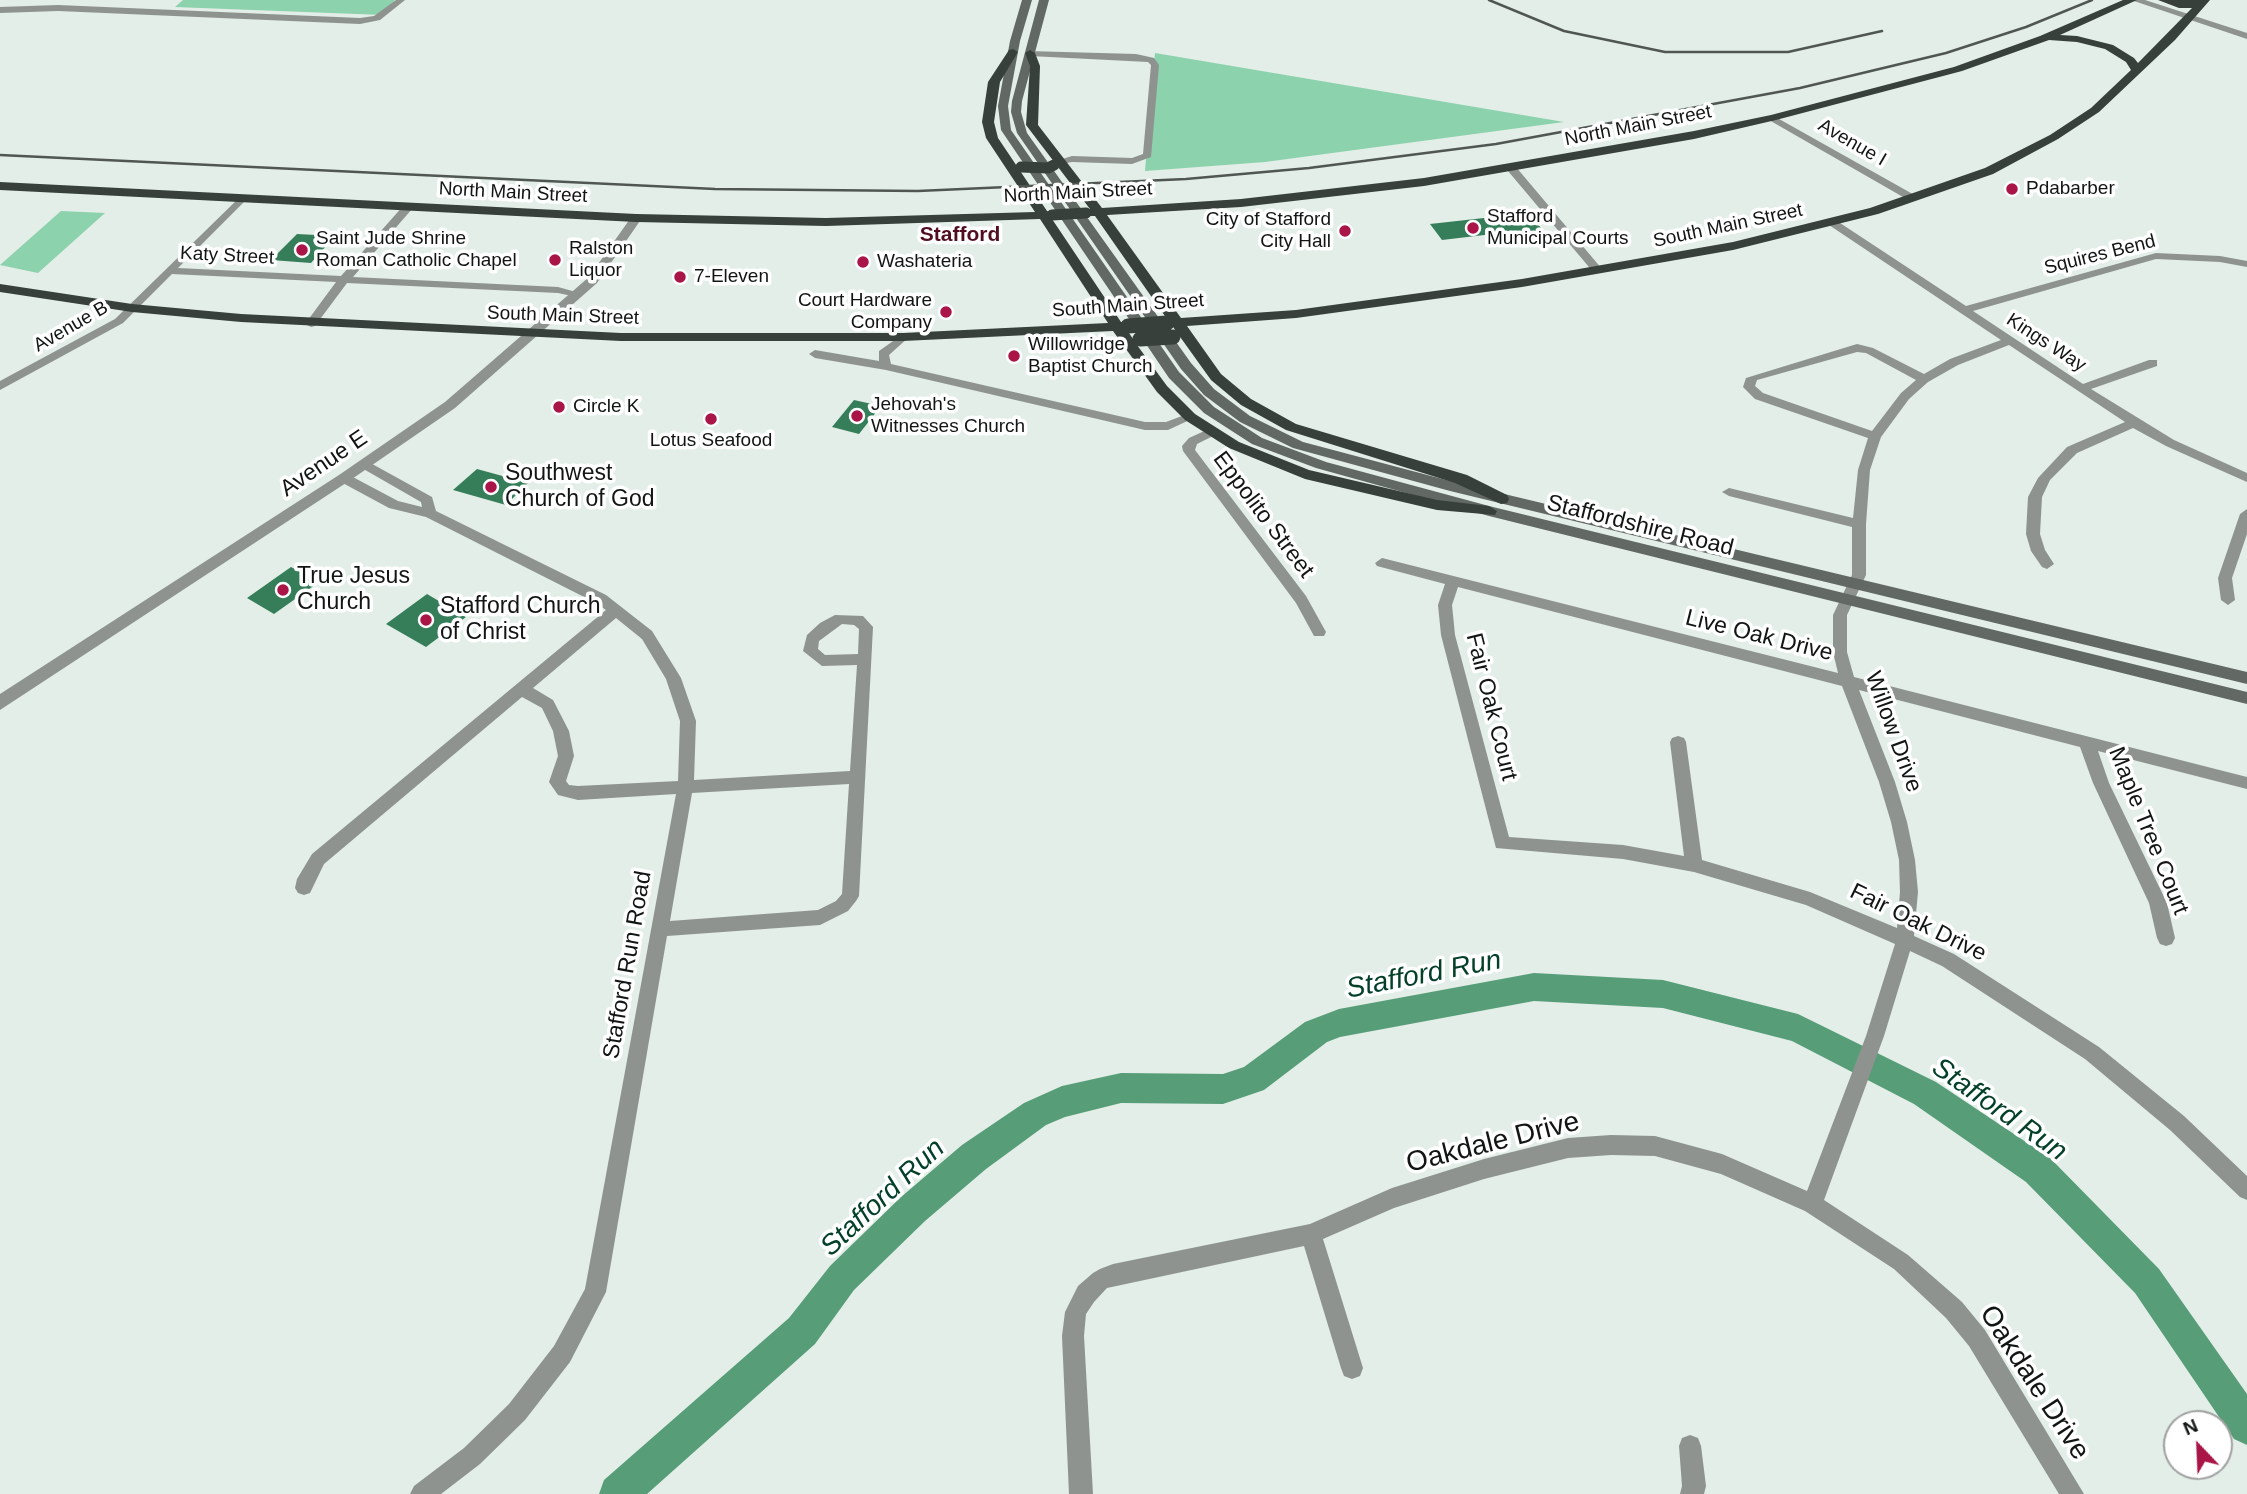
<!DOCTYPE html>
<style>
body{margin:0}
#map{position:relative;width:2247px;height:1494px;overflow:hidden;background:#e2eee7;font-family:Helvetica,sans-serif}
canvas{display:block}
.north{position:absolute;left:2163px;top:1410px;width:70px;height:70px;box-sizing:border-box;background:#fff;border:2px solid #a0a1a1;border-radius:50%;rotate:337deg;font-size:19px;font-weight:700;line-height:28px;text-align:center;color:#111513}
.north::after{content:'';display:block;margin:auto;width:24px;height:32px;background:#a91547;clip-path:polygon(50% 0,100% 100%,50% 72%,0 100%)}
</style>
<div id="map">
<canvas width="2247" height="1494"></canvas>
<div class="north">N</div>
</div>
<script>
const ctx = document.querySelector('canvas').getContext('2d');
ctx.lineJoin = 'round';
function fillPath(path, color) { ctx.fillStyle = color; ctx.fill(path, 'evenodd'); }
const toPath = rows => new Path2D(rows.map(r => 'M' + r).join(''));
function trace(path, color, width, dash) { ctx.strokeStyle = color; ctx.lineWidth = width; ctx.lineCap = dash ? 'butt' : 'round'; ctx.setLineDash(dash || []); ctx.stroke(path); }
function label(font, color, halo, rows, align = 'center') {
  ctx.font = font + ' Helvetica,sans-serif'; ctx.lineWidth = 7; ctx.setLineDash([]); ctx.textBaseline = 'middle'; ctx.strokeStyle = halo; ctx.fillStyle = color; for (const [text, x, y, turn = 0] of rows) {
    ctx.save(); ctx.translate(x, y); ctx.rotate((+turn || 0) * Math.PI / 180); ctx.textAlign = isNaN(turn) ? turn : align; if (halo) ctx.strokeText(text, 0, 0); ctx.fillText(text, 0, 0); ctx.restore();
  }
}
const green = toPath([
 [183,0,395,0,383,15,175,7],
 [1155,53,1564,122,1265,162,1145,171],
 [61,211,105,213,38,273,0,265]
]);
const river = toPath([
 [1534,973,1663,980,1798,1014,1936,1082,2050,1158,2159,1269,2247,1394,2247,1445,2234,1439,2135,1293,2026,1182,1914,1104,1792,1041,1663,1008,1534,1001,1340,1037,1327,1042,1264,1090,1223,1104,1121,1103,1065,1117,1046,1125,986,1169,925,1221,854,1290,815,1344,647,1494,599,1494,604,1480,789,1318,830,1266,901,1197,962,1145,1024,1103,1062,1086,1121,1073,1223,1074,1244,1067,1305,1022,1339,1009,1534,973]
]);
const building = toPath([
 [1529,213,1553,243,1530,246,1518,231,1442,240,1430,224],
 [297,234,335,236,311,263,271,260],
 [854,400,881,406,859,434,832,427],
 [477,469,528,483,506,505,453,490],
 [291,567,319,582,274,614,247,598],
 [427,594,466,617,426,647,386,624]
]);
const minor = toPath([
 [396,0,405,0,380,20,360,24,58,11,0,13,0,7,58,5,360,18,374,16,396,0],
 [1027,51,1136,54,1154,58,1159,65,1151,157,1132,164,1072,162,1061,164,1056,161,1072,156,1132,158,1143,154,1151,65,1148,62,1030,56,1027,55,1027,51],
 [1772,115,1918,197,1919,199,1910,201,1769,120,1767,118,1772,115],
 [1508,167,1516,167,1602,269,1602,273,1594,273,1508,171,1508,167],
 [241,196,245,197,245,201,178,268,341,276,404,205,408,204,413,207,412,209,353,277,558,287,583,294,577,297,558,293,347,283,315,326,311,327,305,324,336,282,172,274,123,323,0,390,0,381,115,319,241,196],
 [1829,221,1837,221,1966,306,2156,253,2220,256,2247,261,2247,267,2220,262,2156,259,1973,311,2083,384,2149,360,2157,360,2157,366,2091,389,2174,440,2247,473,2247,482,2166,446,2133,428,2077,453,2050,480,2042,497,2040,534,2045,550,2054,564,2047,569,2042,567,2031,551,2026,534,2028,497,2038,478,2067,447,2125,422,2009,345,1958,365,1928,382,1909,399,1881,437,1870,470,1866,524,1866,575,1847,615,1847,652,1854,677,2247,777,2247,789,2098,751,2109,783,2167,903,2175,938,2172,944,2166,946,2160,944,2157,938,2149,903,2093,783,2080,747,1859,690,1895,782,1907,822,1915,860,1918,892,1914,936,1954,954,2099,1047,2184,1116,2247,1176,2247,1200,2240,1197,2170,1130,2085,1059,1942,966,1910,951,1884,1036,1824,1200,1908,1255,1962,1302,1985,1330,2084,1494,2059,1494,1969,1346,1946,1318,1894,1269,1805,1211,1721,1174,1655,1156,1611,1155,1568,1158,1484,1179,1394,1208,1323,1239,1363,1368,1360,1376,1352,1379,1344,1376,1341,1368,1304,1246,1107,1288,1094,1302,1086,1314,1084,1336,1093,1494,1069,1494,1062,1336,1065,1312,1078,1286,1093,1273,1100,1269,1113,1264,1310,1224,1392,1188,1484,1159,1568,1138,1611,1135,1655,1136,1722,1154,1807,1191,1866,1036,1895,944,1806,905,1694,872,1623,859,1496,848,1441,635,1438,605,1445,584,1377,566,1375,563,1382,558,1838,673,1833,652,1833,615,1852,575,1852,527,1729,496,1722,492,1729,488,1853,518,1858,470,1868,438,1755,399,1743,387,1746,378,1857,344,1873,348,1924,374,1950,359,2001,340,1829,225,1829,221],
 [1857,352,1866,353,1916,380,1901,393,1872,431,1763,393,1755,386,1757,380,1857,352],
 [1458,587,1842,686,1879,782,1891,822,1899,860,1900,892,1897,928,1810,892,1702,860,1686,742,1684,738,1678,736,1672,738,1670,742,1684,856,1623,845,1509,837,1455,635,1452,605,1458,587],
 [903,334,909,337,889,355,891,364,1145,422,1166,422,1190,413,1196,417,1168,430,1145,430,886,370,815,358,809,354,815,350,879,361,879,351,903,334],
 [1211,428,1215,429,1215,435,1197,444,1195,450,1306,596,1326,632,1324,636,1314,636,1296,603,1183,451,1182,446,1189,438,1211,428],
 [365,460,432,497,436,511,606,595,652,631,681,678,696,721,694,780,850,771,857,665,822,666,803,651,807,635,820,623,835,615,863,616,873,627,859,896,856,901,848,911,820,925,667,936,606,1292,570,1362,525,1420,480,1464,441,1494,410,1494,414,1486,464,1448,509,1404,554,1346,585,1289,676,794,578,800,558,795,549,782,558,756,553,731,542,708,522,697,324,864,310,893,304,895,298,893,295,888,297,879,312,854,606,610,596,603,426,517,389,508,339,481,339,475,349,475,398,501,422,507,421,502,360,467,359,464,365,460],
 [616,618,642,639,666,679,680,721,678,781,578,786,569,785,566,781,574,756,569,731,553,700,533,688,616,618],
 [842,624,854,625,859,629,858,654,825,655,818,649,819,641,842,624],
 [849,784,842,894,836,901,818,910,670,921,692,793,849,784],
 [2247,509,2247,534,2232,578,2235,600,2228,605,2221,600,2218,578,2240,514,2247,509],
 [1690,1435,1698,1438,1701,1446,1706,1486,1704,1494,1680,1494,1682,1486,1679,1446,1682,1438,1690,1435]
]);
const tertiary = toPath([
 [2131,0,2145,0,2247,33,2247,39,2131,0],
 [632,216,642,218,597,283,455,408,349,481,0,710,0,694,339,475,445,402,589,277,632,216]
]);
const secondary = toPath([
 [1022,0,1032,0,1020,41,1008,106,1011,130,1179,372,1214,407,1262,438,1326,462,1489,506,2247,692,2247,704,1489,516,1316,468,1252,444,1204,413,1169,378,1001,130,998,106,1010,41,1022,0],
 [1039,0,1049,0,1022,101,1021,112,1027,133,1191,363,1214,389,1250,416,1303,442,1450,481,2247,672,2247,684,1450,491,1293,448,1240,422,1204,395,1181,369,1017,133,1011,112,1012,101,1039,0]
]);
const trunk = toPath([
 [2123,0,2137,0,2060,35,2077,36,2113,45,2134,58,2138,63,2192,8,2179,8,2158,0,2210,0,2175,40,2099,112,2058,139,1993,174,1878,214,1733,250,1522,287,1296,318,1187,326,1221,374,1251,399,1296,424,1467,475,1507,495,1509,499,1507,503,1501,504,1455,483,1286,430,1241,405,1211,380,1173,327,1162,326,1162,320,1167,319,1095,216,1082,216,1082,210,1090,209,1026,125,1030,66,1025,53,1030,50,1035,53,1040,66,1038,125,1102,208,1241,199,1424,178,1694,131,1771,115,1954,67,2040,36,2123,0],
 [2049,40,2077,42,2105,49,2126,62,2131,70,2091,108,2050,135,1985,168,1870,208,1733,242,1522,279,1296,310,1181,318,1107,215,1241,207,1424,186,1694,139,1776,120,1962,71,2049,40],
 [1013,49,1018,52,1000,82,994,122,998,138,1047,211,1058,215,1052,219,1121,322,1133,323,1135,326,1127,330,1137,345,1167,386,1195,414,1239,442,1309,470,1437,500,1489,506,1497,511,1495,515,1437,510,1305,479,1229,448,1185,420,1157,392,1113,331,903,341,621,341,241,322,132,312,0,292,0,284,132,304,241,314,621,333,903,333,1108,323,1040,219,826,226,636,222,0,190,0,182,636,214,826,218,1035,212,986,138,982,122,988,82,1009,50,1013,49]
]);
const rail = toPath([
 [1489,0,1564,31,1665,52,1788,52,1882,31],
 [0,155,715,189,918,191,1186,179,1309,168,1496,144,1800,88,1946,53,2026,27,2092,0]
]);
const trunkBridgeFar1 = toPath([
 [1021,167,1048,168,1054,165],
 [1052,215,1086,213]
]);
const trunkBridge = toPath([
 [1128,326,1167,323],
 [1140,339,1173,337]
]);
const markers = [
 [2012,189,7,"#a91547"],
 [1473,228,7,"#a91547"],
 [1345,231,7,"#a91547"],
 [302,250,7,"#a91547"],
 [555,260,7,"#a91547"],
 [863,262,7,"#a91547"],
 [680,277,7,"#a91547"],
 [946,312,7,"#a91547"],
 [1014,356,7,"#a91547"],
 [559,407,7,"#a91547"],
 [857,416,7,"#a91547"],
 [711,419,7,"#a91547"],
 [491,487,7,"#a91547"],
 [283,590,7,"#a91547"],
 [426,620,7,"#a91547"]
];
const farStreetnames = [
 ["North Main Street",1638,126,-11],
 ["Avenue I",1852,143,30],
 ["North Main Street",513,193,3],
 ["North Main Street",1078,193,-3],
 ["South Main Street",1728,226,-12],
 ["Squires Bend",2100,255,-14],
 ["Katy Street",227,256,3],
 ["South Main Street",1128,306,-4],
 ["South Main Street",563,316,2],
 ["Avenue B",71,327,-30],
 ["Kings Way",2046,343,33]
];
const farPoinames = [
 ["Pdabarber",2026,189],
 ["Stafford",1487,217],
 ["Municipal Courts",1487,239],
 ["City of Stafford",1331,220,"right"],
 ["City Hall",1331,242,"right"],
 ["Saint Jude Shrine",316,239],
 ["Roman Catholic Chapel",316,261],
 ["Ralston",569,249],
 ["Liquor",569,271],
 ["Washateria",877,262],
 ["7-Eleven",694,277],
 ["Court Hardware",932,301,"right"],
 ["Company",932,323,"right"],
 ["Willowridge",1028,345],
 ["Baptist Church",1028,367],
 ["Jehovah's",871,405],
 ["Witnesses Church",871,427],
 ["Circle K",573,407],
 ["Lotus Seafood",711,441,"center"]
];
const farQuarternames = [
 ["Stafford",960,235]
];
const streetNames = [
 ["Avenue E",324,464,-34],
 ["Eppolito Street",1263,515,53],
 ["Staffordshire Road",1640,526,14],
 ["Live Oak Drive",1759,636,14],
 ["Fair Oak Court",1491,707,76],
 ["Willow Drive",1893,732,70],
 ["Maple Tree Court",2148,831,68],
 ["Fair Oak Drive",1918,923,26],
 ["Stafford Run Road",628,965,-80]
];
const poiNames = [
 ["Southwest",505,474],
 ["Church of God",505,500],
 ["True Jesus",297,577],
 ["Church",297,603],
 ["Stafford Church",440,607],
 ["of Christ",440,633]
];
const nearWaternames = [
 ["Stafford Run",1424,975,-11],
 ["Stafford Run",1999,1110,35],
 ["Stafford Run",883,1198,-43]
];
const nearStreetnames = [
 ["Oakdale Drive",1493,1143,-14],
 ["Oakdale Drive",2034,1383,57]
];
fillPath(green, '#8cd2ac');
fillPath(river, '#579d78');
fillPath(building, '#367e5a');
fillPath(minor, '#8e9390');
fillPath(tertiary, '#8e9390');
fillPath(secondary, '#626965');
fillPath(trunk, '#37403a');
trace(rail, '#505753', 2.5);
trace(trunkBridgeFar1, '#37403a', 11);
trace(trunkBridge, '#37403a', 15);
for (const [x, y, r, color] of markers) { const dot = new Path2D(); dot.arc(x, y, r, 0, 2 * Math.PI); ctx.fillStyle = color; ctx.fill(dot); trace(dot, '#fff', 2.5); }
label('19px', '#111513', '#fff', farStreetnames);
label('19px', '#111513', '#fff', farPoinames, 'left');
label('bold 21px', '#520e21', '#fff', farQuarternames);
label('23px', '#111513', '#fff', streetNames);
label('23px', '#111513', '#fff', poiNames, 'left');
label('italic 28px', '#034027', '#fff', nearWaternames);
label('28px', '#111513', '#fff', nearStreetnames);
</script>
